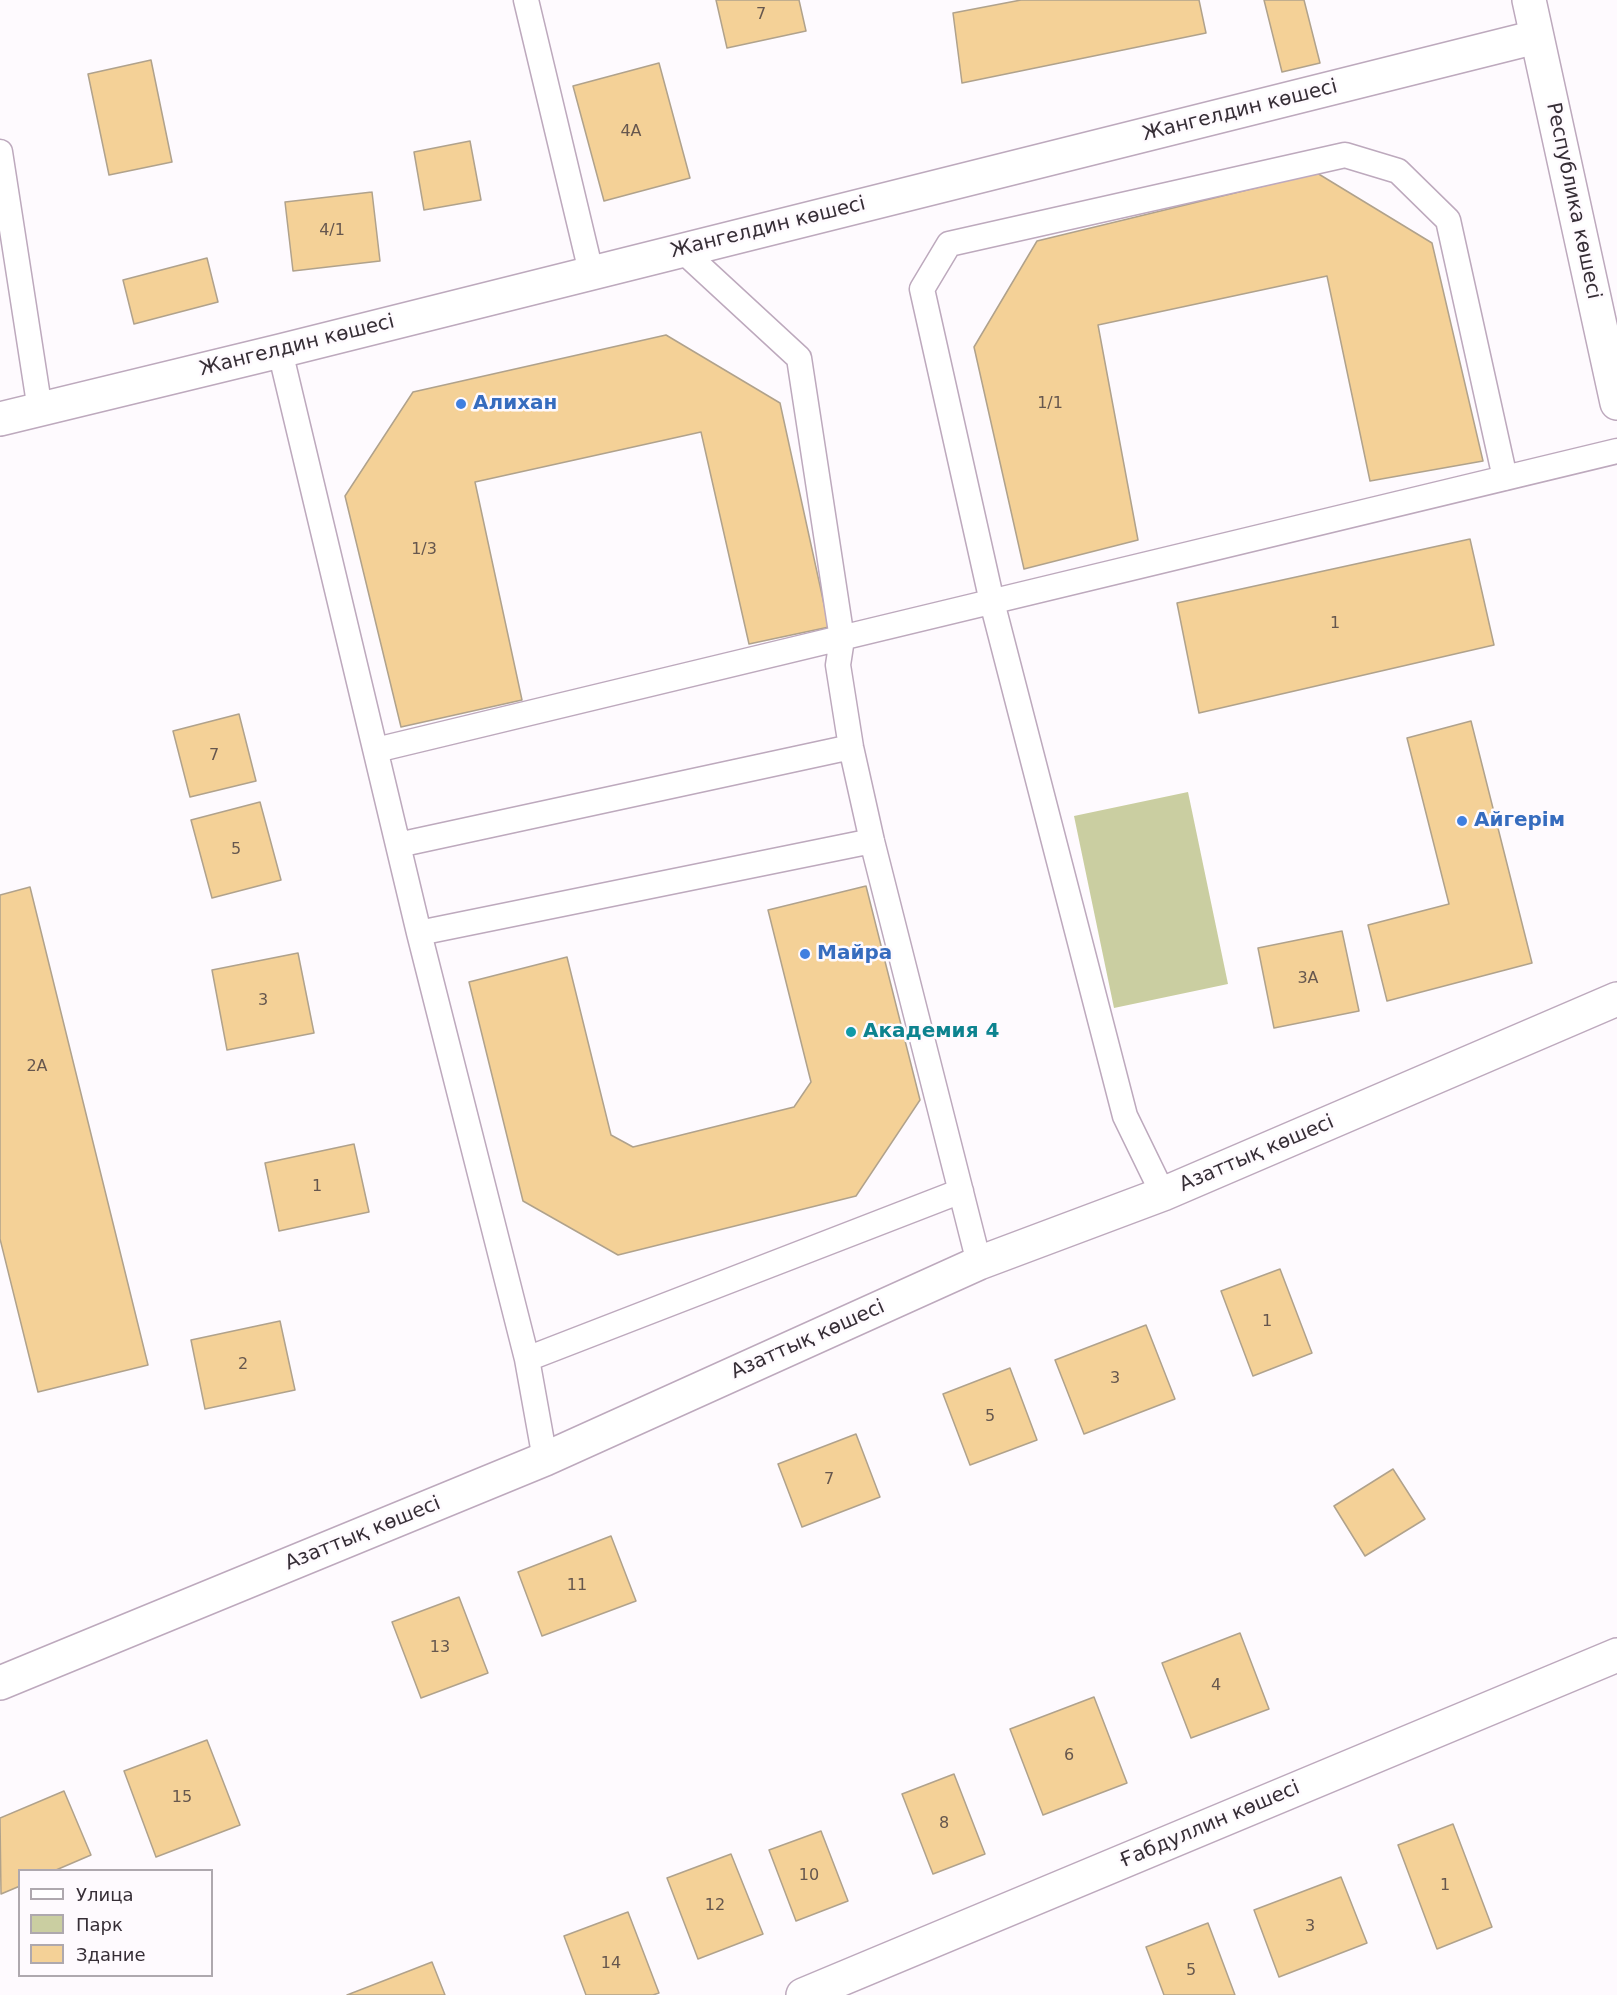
<!DOCTYPE html>
<meta charset="utf-8">
<style>
body{margin:0}
#map{position:relative;width:1617px;height:1995px;overflow:hidden;background:#fefafe;font-family:"DejaVu Sans",sans-serif}
canvas{display:block}
.legend{position:absolute;left:18px;top:1869px;width:195px;height:108px;box-sizing:border-box;background:#fefafe;border:2px solid #aea8ae;margin:0;padding:8px 10px;list-style:none;font-size:18px;color:#362e36}
.legend li{display:flex;align-items:center;gap:12px;height:30px}
.legend b{width:30px;border:2px solid #aea8ae}
</style>
<div id="map">
<canvas width="1617" height="1995"></canvas>
<ul class="legend">
<li><b style="height:8px;background:#fff"></b>Улица</li>
<li><b style="height:16px;background:#cacea1"></b>Парк</li>
<li><b style="height:16px;background:#f4d197"></b>Здание</li>
</ul>
</div>
<script>
const ctx = document.querySelector('canvas').getContext('2d');
ctx.lineJoin = 'round';
function fillPath(path, color) { ctx.fillStyle = color; ctx.fill(path, 'evenodd'); }
const toPath = rows => new Path2D(rows.map(r => 'M' + r).join(''));
function trace(path, color, width, dash) { ctx.strokeStyle = color; ctx.lineWidth = width; ctx.lineCap = dash ? 'butt' : 'round'; ctx.setLineDash(dash || []); ctx.stroke(path); }
function label(font, color, halo, rows, align = 'center') {
  ctx.font = font + ' "DejaVu Sans",sans-serif'; ctx.lineWidth = 5; ctx.setLineDash([]); ctx.textBaseline = 'middle'; ctx.strokeStyle = halo; ctx.fillStyle = color; for (const [text, x, y, turn = 0] of rows) {
    ctx.save(); ctx.translate(x, y); ctx.rotate((+turn || 0) * Math.PI / 180); ctx.textAlign = isNaN(turn) ? turn : align; if (halo) ctx.strokeText(text, 0, 0); ctx.fillText(text, 0, 0); ctx.restore();
  }
}
const green = toPath([
 [1188,792,1228,984,1114,1008,1074,816]
]);
const building = toPath([
 [716,0,799,0,806,31,727,48,716,0],
 [1021,0,1199,0,1206,33,962,83,953,13,1021,0],
 [1264,0,1304,0,1320,63,1282,72,1264,0],
 [151,60,172,162,109,175,88,74,151,60],
 [659,63,690,178,604,201,573,86,659,63],
 [470,141,481,200,424,210,414,152,470,141],
 [1317,173,1432,243,1483,461,1370,481,1327,276,1098,325,1138,540,1024,569,974,347,1037,241,1317,173],
 [372,192,380,261,293,271,285,202,372,192],
 [207,258,218,302,134,324,123,280,207,258],
 [666,335,780,403,829,627,749,644,701,432,475,482,522,700,401,727,345,496,413,392,666,335],
 [1470,539,1494,645,1199,713,1177,603,1470,539],
 [239,714,256,781,190,797,173,731,239,714],
 [1471,721,1532,963,1387,1001,1368,925,1449,904,1407,738,1471,721],
 [260,802,281,880,212,898,191,820,260,802],
 [866,886,920,1100,856,1196,618,1255,523,1201,469,982,567,957,611,1135,633,1147,794,1107,811,1082,768,910,866,886],
 [30,887,148,1365,38,1392,0,1239,0,895,30,887],
 [1342,931,1359,1011,1274,1028,1258,948,1342,931],
 [298,953,314,1033,227,1050,212,970,298,953],
 [354,1144,369,1212,279,1231,265,1163,354,1144],
 [1280,1269,1312,1353,1253,1376,1221,1291,1280,1269],
 [280,1321,295,1390,205,1409,191,1340,280,1321],
 [1146,1325,1175,1399,1084,1434,1055,1360,1146,1325],
 [1010,1368,1037,1440,970,1465,943,1394,1010,1368],
 [856,1434,880,1497,802,1527,778,1464,856,1434],
 [1393,1469,1425,1519,1365,1556,1334,1506,1393,1469],
 [611,1536,636,1601,542,1636,518,1572,611,1536],
 [459,1597,488,1673,421,1698,392,1622,459,1597],
 [1240,1633,1269,1709,1191,1738,1162,1663,1240,1633],
 [1094,1697,1127,1783,1043,1815,1010,1729,1094,1697],
 [207,1740,240,1825,156,1857,124,1771,207,1740],
 [954,1774,985,1854,933,1874,902,1794,954,1774],
 [64,1791,91,1855,56,1870,20,1870,20,1886,1,1894,0,1818,64,1791],
 [1453,1824,1492,1927,1437,1949,1398,1845,1453,1824],
 [821,1831,848,1901,796,1921,769,1850,821,1831],
 [731,1854,763,1934,698,1959,667,1878,731,1854],
 [1341,1877,1367,1943,1279,1977,1254,1910,1341,1877],
 [628,1912,659,1993,653,1995,586,1995,564,1936,628,1912],
 [1208,1923,1235,1995,1164,1995,1146,1947,1208,1923],
 [432,1962,445,1995,347,1995,432,1962]
]);
const lane = toPath([
 [526,0,591,272],
 [0,152,40,410],
 [682,250,799,358,842,639,838,665,851,747,872,841,979,1263],
 [280,351,419,933,527,1359,545,1459],
 [376,750,1617,451],
 [398,845,851,747],
 [419,933,872,841],
 [1163,1194,1125,1116,992,602,922,289,949,244,1345,155,1398,171,1448,220,1505,478],
 [527,1359,961,1191]
]);
const street = toPath([
 [0,419,280,351,1536,37],
 [0,1683,545,1459,979,1263,1163,1194,1617,999],
 [803,1995,1617,1655]
]);
const secondary = toPath([
 [1529,0,1617,403]
]);
const markers = [
 [461,404,6,"#3f7fe0"],
 [1462,821,6,"#3f7fe0"],
 [805,954,6,"#3f7fe0"],
 [851,1032,6,"#0f9aa8"]
];
const numberNames = [
 ["7",761,15],
 ["4А",631,132],
 ["4/1",332,231],
 ["1/1",1050,404],
 ["1/3",424,550],
 ["1",1335,624],
 ["7",214,756],
 ["5",236,850],
 ["3А",1308,979],
 ["3",263,1001],
 ["2А",37,1067],
 ["1",317,1187],
 ["1",1267,1322],
 ["2",243,1365],
 ["3",1115,1379],
 ["5",990,1417],
 ["7",829,1480],
 ["11",577,1586],
 ["13",440,1648],
 ["4",1216,1686],
 ["6",1069,1756],
 ["15",182,1798],
 ["8",944,1824],
 ["10",809,1876],
 ["1",1445,1886],
 ["12",715,1906],
 ["3",1310,1927],
 ["14",611,1964],
 ["5",1191,1971]
];
const streetNames = [
 ["Жангелдин көшесі",1240,111,-14],
 ["Республика көшесі",1573,201,78],
 ["Жангелдин көшесі",768,228,-14],
 ["Жангелдин көшесі",297,346,-14],
 ["Азаттық көшесі",1257,1154,-23],
 ["Азаттық көшесі",808,1340,-24],
 ["Азаттық көшесі",363,1534,-22],
 ["Ғабдуллин көшесі",1210,1825,-23]
];
const shopNames = [
 ["Алихан",473,404],
 ["Айгерім",1474,821],
 ["Майра",817,954]
];
const cultureNames = [
 ["Академия 4",863,1032]
];
fillPath(green, '#cacea1');
fillPath(building, '#f4d197');
trace(building, '#b0a28c', 1.5);
trace(lane, '#bda9bd', 27);
trace(street, '#bda9bd', 36);
trace(secondary, '#bda9bd', 36);
trace(lane, '#fff', 24);
trace(street, '#fff', 33);
trace(secondary, '#fff', 33);
for (const [x, y, r, color] of markers) { const dot = new Path2D(); dot.arc(x, y, r, 0, 2 * Math.PI); ctx.fillStyle = color; ctx.fill(dot); trace(dot, '#fefafe', 2); }
label('16px', '#66574e', null, numberNames);
label('20px', '#362e36', '#fefafe', streetNames);
label('bold 20px', '#366cbe', '#fefafe', shopNames, 'left');
label('bold 20px', '#0d838f', '#fefafe', cultureNames, 'left');
</script>
